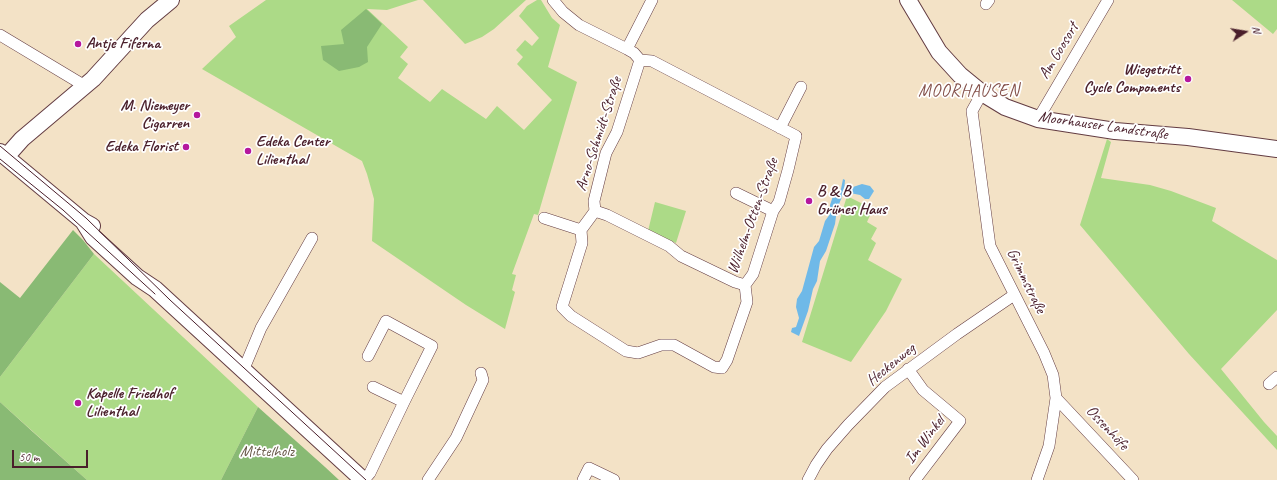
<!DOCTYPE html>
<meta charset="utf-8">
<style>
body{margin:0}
#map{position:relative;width:1277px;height:480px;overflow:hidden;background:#f3e2c6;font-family:Caveat,sans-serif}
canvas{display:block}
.north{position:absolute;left:1225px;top:12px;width:40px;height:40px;-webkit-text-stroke:3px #fff;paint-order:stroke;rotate:78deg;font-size:11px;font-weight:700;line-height:16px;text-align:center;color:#4a1f2b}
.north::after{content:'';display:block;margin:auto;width:14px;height:18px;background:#4a1f2b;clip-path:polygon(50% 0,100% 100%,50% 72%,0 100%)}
.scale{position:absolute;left:12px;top:450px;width:76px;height:18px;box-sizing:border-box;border:2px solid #4a1f2b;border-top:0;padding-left:5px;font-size:12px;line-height:14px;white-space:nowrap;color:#4a1f2b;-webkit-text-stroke:3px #fff;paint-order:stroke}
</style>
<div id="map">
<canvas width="1277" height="480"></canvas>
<div class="north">N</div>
<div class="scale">50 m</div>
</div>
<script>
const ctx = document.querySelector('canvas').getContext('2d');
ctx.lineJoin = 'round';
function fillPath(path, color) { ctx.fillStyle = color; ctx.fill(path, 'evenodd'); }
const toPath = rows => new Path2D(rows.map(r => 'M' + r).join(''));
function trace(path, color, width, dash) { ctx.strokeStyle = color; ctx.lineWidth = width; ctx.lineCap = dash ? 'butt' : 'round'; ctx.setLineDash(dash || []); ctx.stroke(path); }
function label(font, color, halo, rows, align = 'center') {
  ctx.font = font + ' Caveat,sans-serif'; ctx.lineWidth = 3.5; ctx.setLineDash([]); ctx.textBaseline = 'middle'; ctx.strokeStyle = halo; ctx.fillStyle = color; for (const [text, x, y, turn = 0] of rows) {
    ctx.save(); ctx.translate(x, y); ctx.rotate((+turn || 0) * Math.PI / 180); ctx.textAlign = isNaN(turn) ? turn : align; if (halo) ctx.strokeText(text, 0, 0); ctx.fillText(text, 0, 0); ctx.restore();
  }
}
const green = toPath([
 [266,0,418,0,387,10,367,9,408,47,400,57,408,64,398,78,430,102,442,89,486,119,497,106,524,130,552,100,517,64,523,57,516,50,525,40,532,46,539,38,519,16,527,6,537,0,541,0,552,18,560,25,548,67,577,82,538,215,534,214,512,274,516,275,512,290,515,292,505,329,466,305,372,241,374,199,367,174,362,161,202,69,236,37,229,26],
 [423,0,526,0,494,29,482,37,465,44],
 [1232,0,1277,0,1277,29,1273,34],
 [1107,139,1111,142,1101,178,1150,185,1171,191,1216,208,1212,221,1277,260,1277,310,1221,369,1264,422,1277,436,1277,450,1189,354,1080,225],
 [847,196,873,209,867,222,877,228,871,239,876,243,868,260,902,279,886,311,851,362,802,342],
 [655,202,686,211,676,243,648,231],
 [94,254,258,407,221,480,87,480,0,402,0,377]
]);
const forest = toPath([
 [366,9,382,24,367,47,368,62,359,67,339,71,323,60,321,46,344,44,341,30],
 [73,230,83,240,94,254,0,377,0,282,20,298],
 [0,402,33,432,87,480,0,480],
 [258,407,325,467,339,480,221,480]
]);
const water = toPath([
 [843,179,845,180,844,192,837,209,835,224,826,251,820,261,817,281,813,289,808,311,799,336,791,332,792,328,796,327,799,318,796,307,797,299,802,291,814,247,819,241,825,221,830,214,830,205,833,196,841,189],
 [862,184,870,186,874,191,869,199,865,199,860,195,850,193,849,190,853,187]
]);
const street = toPath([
 [553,0,563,12,579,25,627,49,634,53,640,60,652,61,796,136,788,170,779,202,773,211,753,274,745,285,747,302,727,360,722,368,714,367,674,345,661,345,638,353,626,351,571,316,562,307,582,243,581,230,595,211,594,201,606,153,617,132,640,60],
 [986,4,989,0],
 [0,35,85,86],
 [627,49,652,0],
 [982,93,972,111,990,246,1044,353,1053,375,1056,398,1049,446,1037,480],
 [1038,119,1108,0],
 [780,128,801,87],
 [736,193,773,211],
 [595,211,607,215,669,246,681,256,735,282,745,285],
 [544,218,581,230],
 [908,369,923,390,960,421,915,480],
 [243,371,261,328,312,238],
 [1269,384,1277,377],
 [373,387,404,402],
 [1056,398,1133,480],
 [364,480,370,473,404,402,432,346,386,321,368,356],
 [428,480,456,438,483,380,481,373],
 [583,480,589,468,614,480],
 [808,480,816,465,827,449,848,425,885,387,957,334,1014,295]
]);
const secondary = toPath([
 [908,0,939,52,960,75,982,93,1005,107,1038,119,1115,131,1188,137,1277,149],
 [0,152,83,221,92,226],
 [6,157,22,139,93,79,147,20,171,0],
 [83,221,93,237,137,277,155,289,363,480]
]);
const tram = toPath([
 [0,146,86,218,170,300,366,480],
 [0,159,63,210,155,294]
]);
const markers = [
 [78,44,4,"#b5179e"],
 [1188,79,4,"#b5179e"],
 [197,115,4,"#b5179e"],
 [186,147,4,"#b5179e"],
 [248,151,4,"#b5179e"],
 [809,201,4,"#b5179e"],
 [78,403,4,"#b5179e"]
];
const poiNames = [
 ["Antje Fiferna",86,44],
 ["Wiegetritt",1180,70,"right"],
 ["Cycle Components",1180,88,"right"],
 ["M. Niemeyer",189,106,"right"],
 ["Cigarren",189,124,"right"],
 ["Edeka Center",256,142],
 ["Lilienthal",256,160],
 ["Edeka Florist",178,147,"right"],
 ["B & B",817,192],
 ["Grünes Haus",817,210],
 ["Kapelle Friedhof",86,394],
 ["Lilienthal",86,412]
];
const streetNames = [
 ["Am Goosort",1059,51,-59],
 ["Moorhauser Landstraße",1103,126,8],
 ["Arno-Schmidt-Straße",599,134,-72],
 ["Wilhelm-Otten-Straße",753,216,-70],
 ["Grimmstraße",1026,281,64],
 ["Heckenweg",891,365,-39],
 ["Ossenhöfe",1107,428,47],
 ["Im Winkel",925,440,-53]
];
const parkNames = [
 ["Mittelholz",267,452]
];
const neighbourhoodNames = [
 ["MOORHAUSEN",969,92]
];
fillPath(green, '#acda87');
fillPath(forest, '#89ba74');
fillPath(water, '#6fb9e8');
trace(street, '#633c42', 12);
trace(secondary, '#633c42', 18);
trace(street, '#fff', 11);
trace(secondary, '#fff', 16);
trace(tram, '#4a1f2b', 1);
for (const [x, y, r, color] of markers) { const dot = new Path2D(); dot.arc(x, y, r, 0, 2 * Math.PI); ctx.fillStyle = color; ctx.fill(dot); trace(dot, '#fff', 1.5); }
label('bold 16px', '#4a1f2b', '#fff', poiNames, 'left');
label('16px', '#4a1f2b', '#fff', streetNames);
label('16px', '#675747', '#fff', parkNames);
ctx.letterSpacing = '1px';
label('17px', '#85524b', '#fff', neighbourhoodNames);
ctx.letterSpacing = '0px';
</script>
